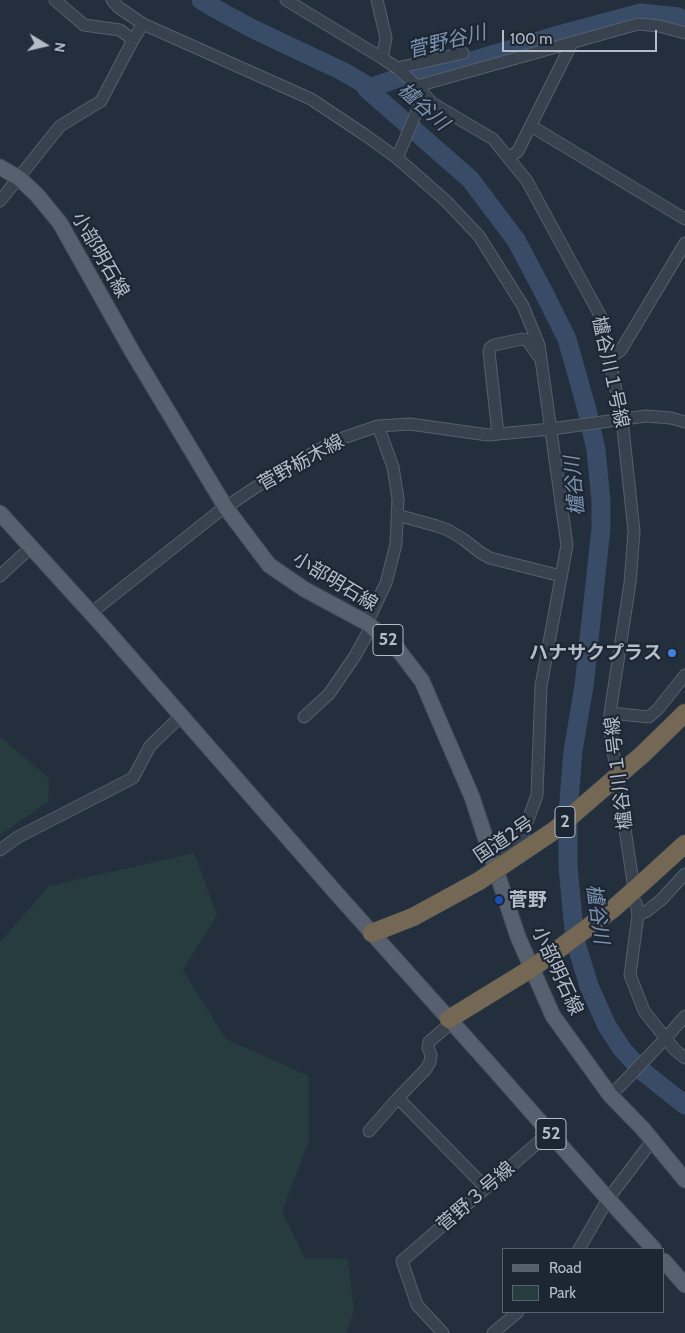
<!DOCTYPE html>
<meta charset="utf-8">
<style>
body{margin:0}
#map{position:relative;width:685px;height:1333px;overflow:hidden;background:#242f3e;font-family:Cabin,sans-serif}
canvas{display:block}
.legend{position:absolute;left:502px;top:1248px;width:162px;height:65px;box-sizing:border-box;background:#1d2633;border:1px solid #59626f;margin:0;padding:6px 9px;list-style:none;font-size:15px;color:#b4bcc9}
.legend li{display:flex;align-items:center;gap:10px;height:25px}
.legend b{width:25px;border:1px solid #59626f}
.north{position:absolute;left:20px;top:20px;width:50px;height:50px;-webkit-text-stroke:4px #1d2633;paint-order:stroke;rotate:99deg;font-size:14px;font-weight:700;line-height:20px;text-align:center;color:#b4bcc9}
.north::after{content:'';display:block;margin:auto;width:18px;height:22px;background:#b4bcc9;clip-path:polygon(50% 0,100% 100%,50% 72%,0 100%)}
.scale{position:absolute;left:502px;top:30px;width:155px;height:22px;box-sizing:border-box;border:2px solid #b4bcc9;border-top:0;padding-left:6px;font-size:15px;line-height:18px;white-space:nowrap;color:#b4bcc9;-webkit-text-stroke:4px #1d2633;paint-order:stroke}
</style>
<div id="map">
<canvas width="685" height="1333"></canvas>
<ul class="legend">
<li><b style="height:6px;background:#56606e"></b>Road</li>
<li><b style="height:14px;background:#263c3f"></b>Park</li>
</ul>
<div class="north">N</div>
<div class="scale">100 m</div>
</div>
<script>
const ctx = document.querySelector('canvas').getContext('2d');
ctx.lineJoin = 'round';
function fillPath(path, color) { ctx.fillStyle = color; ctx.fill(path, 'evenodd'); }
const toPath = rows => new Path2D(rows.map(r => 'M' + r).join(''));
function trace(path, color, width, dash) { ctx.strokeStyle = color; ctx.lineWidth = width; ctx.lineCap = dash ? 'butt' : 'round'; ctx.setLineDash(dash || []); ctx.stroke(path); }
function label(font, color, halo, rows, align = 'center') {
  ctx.font = font + ' Cabin,"Noto Sans JP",sans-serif'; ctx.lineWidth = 4.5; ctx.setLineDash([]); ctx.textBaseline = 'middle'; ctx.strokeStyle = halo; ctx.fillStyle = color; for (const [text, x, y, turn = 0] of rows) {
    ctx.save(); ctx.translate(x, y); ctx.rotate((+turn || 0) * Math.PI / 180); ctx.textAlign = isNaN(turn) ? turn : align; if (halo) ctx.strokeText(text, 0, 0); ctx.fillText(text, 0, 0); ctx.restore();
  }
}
const green = toPath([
 [0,737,49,778,48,802,0,835],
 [194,853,217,915,183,970,226,1039,309,1076,309,1141,282,1211,305,1258,348,1259,354,1310,347,1333,0,1333,0,942,49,886]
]);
const river = toPath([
 [201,0,214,8,253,29,342,71,363,83,367,89,470,179,516,240,543,291,567,339,587,410,596,450,601,501,601,528,584,686,573,751,568,813,568,867,575,940,589,986,607,1026,622,1049,641,1070,685,1105],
 [367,89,421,70,461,64,555,36,641,13,678,17,685,20]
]);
const minor = toPath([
 [55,0,84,25,120,30,133,40],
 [112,0,118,7,143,24,311,99,365,135,397,158,446,201,479,236,523,306,539,345,567,545,541,686,537,795,519,844,508,852],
 [286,0,382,58,397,68,417,86,432,103,493,139,527,181,601,317,622,419,634,531,630,583,610,713,610,730,633,882],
 [377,0,386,38,382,58],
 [397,68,463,53],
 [417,86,638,24,659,26,685,33],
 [531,126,685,219],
 [397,158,424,95],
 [509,158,518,151,572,43],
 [0,201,60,126,101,101,133,40,143,24],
 [610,358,621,350,685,243],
 [498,434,489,352,490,348,494,345,522,339,527,340,539,357],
 [397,515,437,526,448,530,463,539,481,553,490,558,561,576],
 [0,576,31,547],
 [91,613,217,513,280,471,337,440,378,426,410,424,488,435,551,429,646,416,671,418,685,422],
 [367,623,386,583,396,544,398,499,393,467,378,426],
 [610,713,649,717,658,709,685,675],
 [304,717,329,694,355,656,371,627],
 [0,850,18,837,133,778,150,746,181,716],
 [636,903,638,915,630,975,644,1011,675,1050,685,1058],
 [638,915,647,911,661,900,685,874],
 [610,1095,619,1087,665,1039,685,1016],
 [398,1098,486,1188],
 [369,1131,398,1098,426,1069,430,1062,431,1055,428,1048,429,1042,452,1022],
 [579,1249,608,1199,652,1141],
 [443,1333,417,1305,402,1261,550,1132],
 [493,1333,518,1312]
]);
const major = toPath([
 [0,167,19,178,37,195,60,223,133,353,226,508,269,565,304,589,367,623,396,647,422,681,472,797,518,937,553,1016,610,1095,643,1129,685,1180],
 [0,513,101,624,337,894,492,1067,608,1199,654,1249],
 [664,1261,685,1285]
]);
const highway = toPath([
 [643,754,685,713],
 [372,933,413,917,479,881],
 [449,1019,532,968,552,954,614,908,651,875,685,844]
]);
const highwayBridge = toPath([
 [479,881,555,830,643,754]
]);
const markers = [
 [672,653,5,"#3f7fe0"],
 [499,900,5,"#1a4fb4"]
];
const shields = [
 [388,640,30],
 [565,822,20],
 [551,1134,30]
];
const shieldNames = [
 ["52",388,640],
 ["2",565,822],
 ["52",551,1134]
];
const streetNames = [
 ["小部明石線",100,255,60],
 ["櫨谷川１号線",610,372,78],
 ["菅野栃木線",301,463,-29],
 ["小部明石線",335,582,31],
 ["櫨谷川１号線",619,773,-97],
 ["国道2号",504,840,-34],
 ["小部明石線",557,971,65],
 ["菅野３号線",476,1197,-41]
];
const poiNames = [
 ["ハナサクプラス",662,653],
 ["菅野",509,900,"left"]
];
const waterNames = [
 ["菅野谷川",447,42,-14],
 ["櫨谷川",423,107,42],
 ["櫨谷川",575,486,-95],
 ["櫨谷川",597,914,82]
];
fillPath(green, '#263c3f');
trace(river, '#394c67', 19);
trace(minor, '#565f6c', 13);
trace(major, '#414a57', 17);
trace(highway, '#434c59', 19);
trace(minor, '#38414e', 11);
trace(major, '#56606e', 15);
trace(highway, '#746855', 18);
trace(highwayBridge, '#434c59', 19, []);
trace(highwayBridge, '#746855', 18);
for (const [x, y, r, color] of markers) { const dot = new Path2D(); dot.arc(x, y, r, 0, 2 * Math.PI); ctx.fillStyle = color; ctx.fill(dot); trace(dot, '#1d2633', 2); }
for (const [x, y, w] of shields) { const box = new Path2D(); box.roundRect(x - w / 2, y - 15.5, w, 31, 4); ctx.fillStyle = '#1d2633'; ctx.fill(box); trace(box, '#b4bcc9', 1); }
label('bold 18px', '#b4bcc9', null, shieldNames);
label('19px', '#b4bcc9', '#1d2633', streetNames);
label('bold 19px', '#b4bcc9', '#1d2633', poiNames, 'right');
label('italic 20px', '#7c92b1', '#1d2633', waterNames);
</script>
